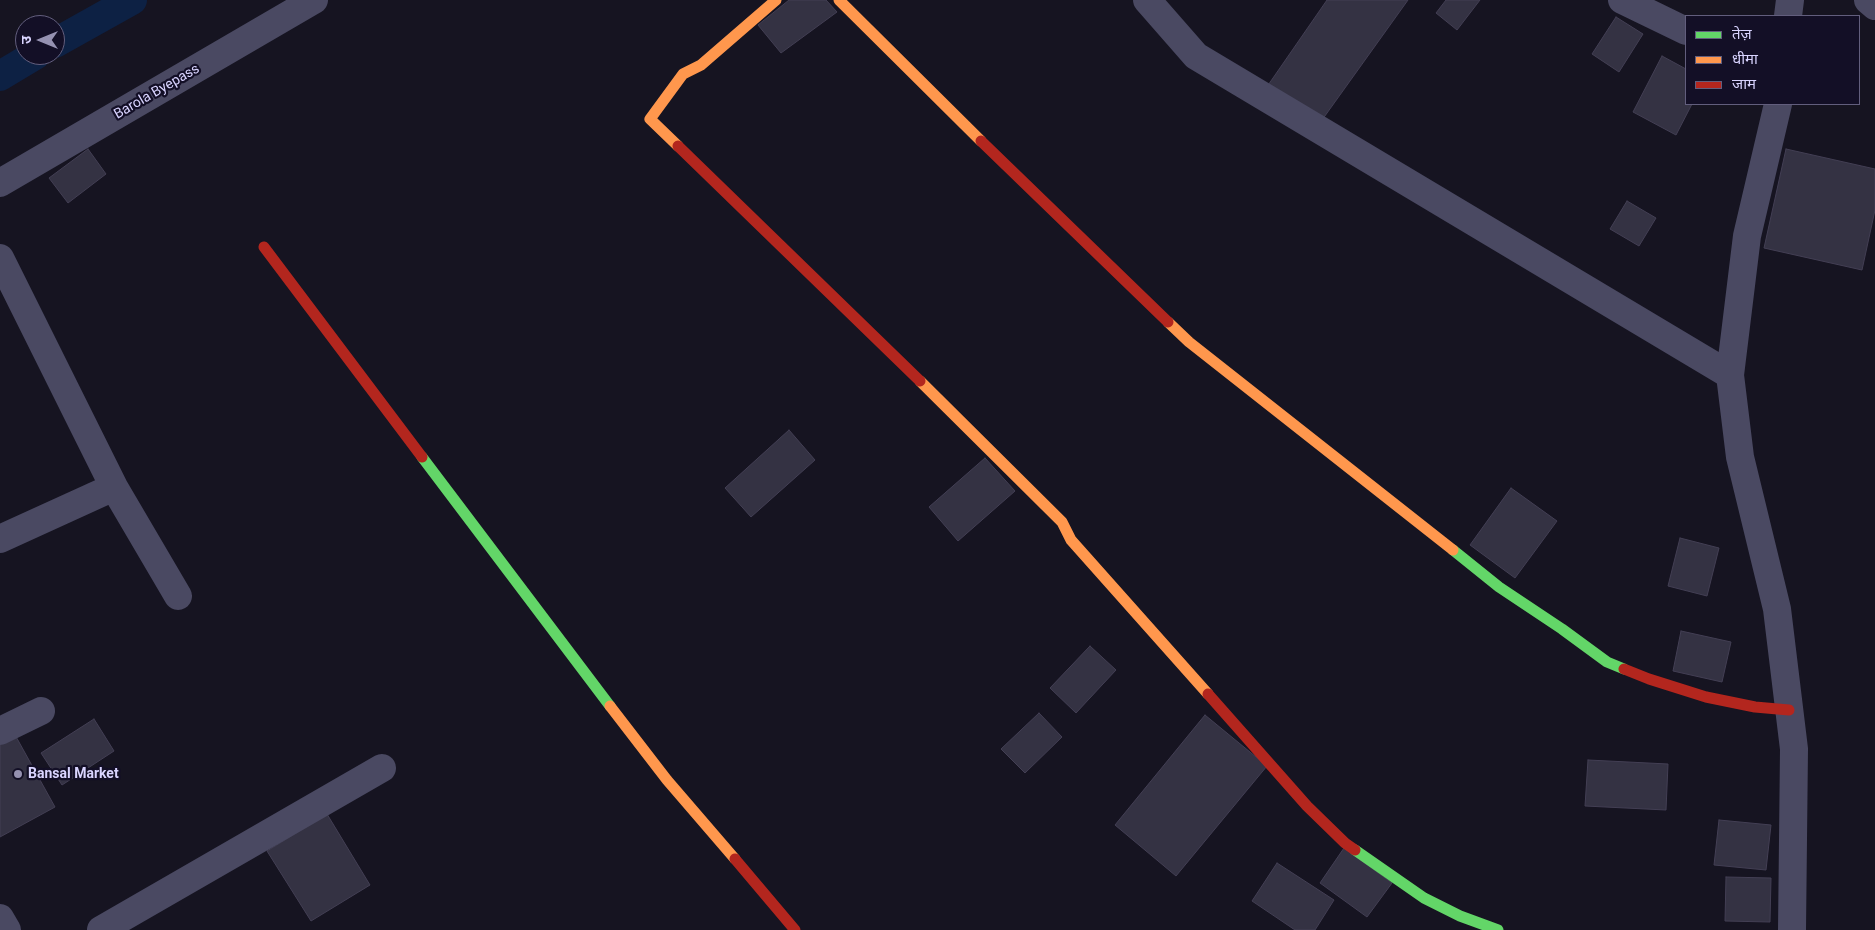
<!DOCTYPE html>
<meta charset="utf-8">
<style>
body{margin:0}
#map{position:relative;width:1875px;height:930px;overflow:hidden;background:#161421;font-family:Roboto,"Noto Sans Devanagari",sans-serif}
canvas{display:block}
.legend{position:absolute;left:1685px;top:15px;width:175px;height:90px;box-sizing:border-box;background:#130f26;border:1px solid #625e7d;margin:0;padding:6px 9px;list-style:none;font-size:15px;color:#d9d4ff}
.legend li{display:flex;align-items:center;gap:10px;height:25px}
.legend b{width:25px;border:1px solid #625e7d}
.north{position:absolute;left:15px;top:15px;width:50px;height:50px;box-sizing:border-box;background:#130f26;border:1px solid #625e7d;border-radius:50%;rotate:270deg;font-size:14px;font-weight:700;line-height:20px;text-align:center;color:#d9d4ff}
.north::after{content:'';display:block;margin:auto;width:18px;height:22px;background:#9591b1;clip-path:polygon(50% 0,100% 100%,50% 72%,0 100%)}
</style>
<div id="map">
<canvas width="1875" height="930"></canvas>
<ul class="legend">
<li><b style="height:6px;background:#63d668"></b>तेज़</li>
<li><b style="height:6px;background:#ff974d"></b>धीमा</li>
<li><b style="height:6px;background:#b3261e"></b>जाम</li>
</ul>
<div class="north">उ</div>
</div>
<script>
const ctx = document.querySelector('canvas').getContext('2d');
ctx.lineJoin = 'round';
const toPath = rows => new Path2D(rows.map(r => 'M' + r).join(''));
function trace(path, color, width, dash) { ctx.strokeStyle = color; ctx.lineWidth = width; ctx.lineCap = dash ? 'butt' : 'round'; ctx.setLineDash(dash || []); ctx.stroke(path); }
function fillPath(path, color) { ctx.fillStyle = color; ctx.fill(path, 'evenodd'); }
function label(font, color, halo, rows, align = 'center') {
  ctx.font = font + ' Roboto,sans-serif'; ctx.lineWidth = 4.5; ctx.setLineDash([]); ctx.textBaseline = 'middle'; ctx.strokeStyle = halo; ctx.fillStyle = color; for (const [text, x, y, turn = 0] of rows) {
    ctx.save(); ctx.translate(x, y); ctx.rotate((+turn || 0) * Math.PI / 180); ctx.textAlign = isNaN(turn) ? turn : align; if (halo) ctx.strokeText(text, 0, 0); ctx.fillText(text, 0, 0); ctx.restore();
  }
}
const canal = toPath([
 [55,43,132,0],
 [0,76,35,55]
]);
const building = toPath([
 [789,0,826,0,837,12,781,53,758,25,789,0],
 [1327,0,1408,0,1317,127,1264,91,1327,0],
 [1446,0,1480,0,1457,30,1436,13,1446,0],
 [1616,17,1643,34,1619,72,1592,54,1616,17],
 [1662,56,1686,69,1686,104,1692,104,1676,135,1633,112,1662,56],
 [88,149,106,174,68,203,49,178,88,149],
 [1786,149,1875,169,1875,210,1862,270,1764,248,1786,149],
 [1627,201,1656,218,1639,246,1610,229,1627,201],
 [789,430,815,460,751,517,725,488,789,430],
 [985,458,1015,491,958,541,929,507,985,458],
 [1511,488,1557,521,1515,578,1470,545,1511,488],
 [1680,538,1719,548,1707,596,1668,586,1680,538],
 [1681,631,1731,642,1722,682,1673,671,1681,631],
 [1090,646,1116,670,1076,713,1050,688,1090,646],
 [1039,713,1062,737,1025,773,1001,749,1039,713],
 [1205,715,1267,766,1176,876,1115,825,1205,715],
 [94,719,114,751,62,785,41,753,94,719],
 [14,733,55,807,0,837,0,740,14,733],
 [1588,760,1668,764,1666,810,1585,806,1588,760],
 [327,814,370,885,311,921,267,851,327,814],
 [1719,820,1771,825,1766,870,1714,865,1719,820],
 [1344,848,1392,883,1367,917,1320,883,1344,848],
 [1277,863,1334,900,1315,930,1295,930,1252,901,1277,863],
 [1726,877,1771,878,1770,922,1725,921,1726,877]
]);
const street = toPath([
 [1147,0,1196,56,1730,375],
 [1622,0,1686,31],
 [1868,0,1875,6],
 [1788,16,1790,0],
 [1778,104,1747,236,1730,375,1740,457,1777,609,1794,749,1792,930],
 [0,183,314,0],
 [0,258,114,487,0,539],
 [114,487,178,596],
 [0,731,41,711],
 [0,918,7,930],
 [101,930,382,768]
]);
const fast = toPath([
 [422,457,610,706],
 [1453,550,1499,587,1562,629,1607,662,1624,669],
 [1355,850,1424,898,1460,916,1498,930]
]);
const slow = toPath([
 [839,0,981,141],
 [678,146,650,119,683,74,701,65,776,0],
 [1168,322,1189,342,1453,550],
 [920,381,1062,522,1071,540,1208,694],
 [610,706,667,780,735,859]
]);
const jam = toPath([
 [981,141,1168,322],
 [678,146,920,381],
 [264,247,422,457],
 [1624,669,1649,679,1706,697,1755,707,1789,710],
 [1208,694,1307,806,1345,843,1355,850],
 [735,859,795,930]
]);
const markers = [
 [18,774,5,"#9591b1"]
];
const streetNames = [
 ["Barola Byepass",157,92,-30]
];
const poiNames = [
 ["Bansal Market",28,774]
];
trace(canal, '#0d2144', 30);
fillPath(building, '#343243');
trace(building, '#433f54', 1);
trace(street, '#4a4962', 28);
trace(fast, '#63d668', 11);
trace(slow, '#ff974d', 11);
trace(jam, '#b3261e', 11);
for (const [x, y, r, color] of markers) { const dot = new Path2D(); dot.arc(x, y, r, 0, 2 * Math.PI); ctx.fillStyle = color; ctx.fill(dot); trace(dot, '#130f26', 2); }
label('14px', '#d9d4ff', '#130f26', streetNames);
label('bold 14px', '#d9d4ff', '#130f26', poiNames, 'left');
</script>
